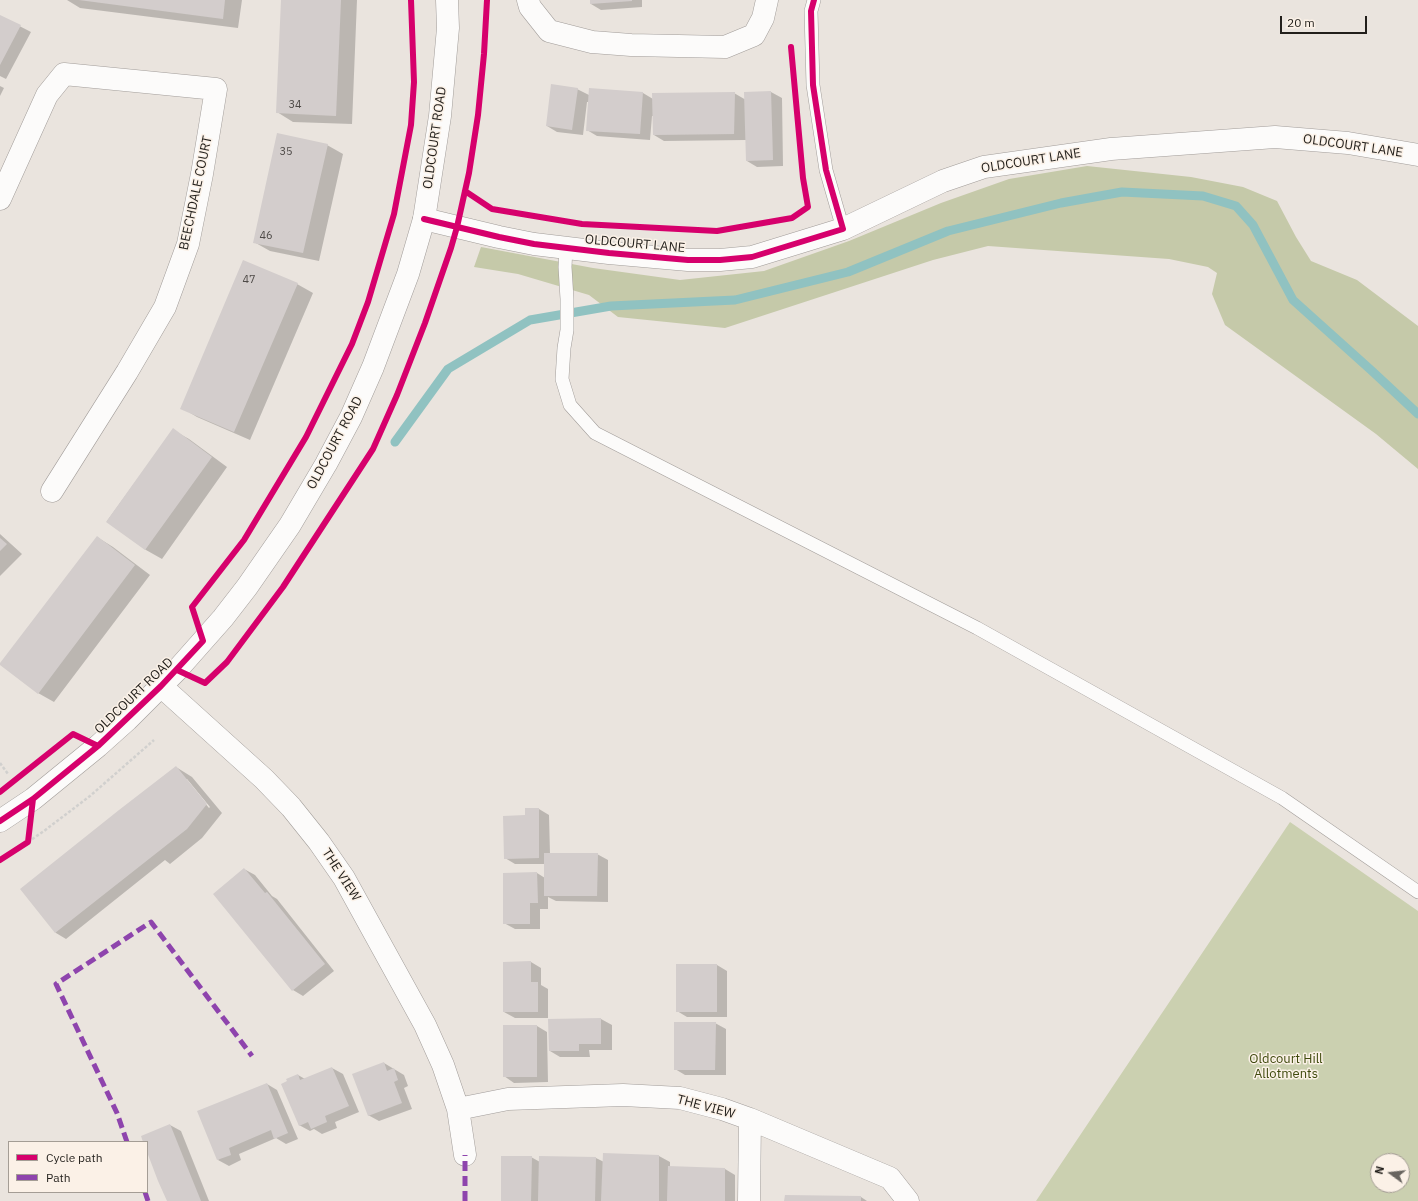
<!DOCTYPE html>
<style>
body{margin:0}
#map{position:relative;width:1418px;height:1201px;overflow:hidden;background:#eae4de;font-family:"IBM Plex Sans",sans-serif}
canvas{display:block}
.legend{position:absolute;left:8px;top:1141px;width:140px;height:52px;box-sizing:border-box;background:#fbf1e7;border:1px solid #a49d95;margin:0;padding:5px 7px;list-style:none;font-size:12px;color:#221f1b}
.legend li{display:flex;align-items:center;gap:8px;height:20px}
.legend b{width:20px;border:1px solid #a49d95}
.north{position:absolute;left:1370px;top:1153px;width:40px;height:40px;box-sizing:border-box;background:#fbf1e7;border:1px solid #a49d95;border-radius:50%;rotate:285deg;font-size:11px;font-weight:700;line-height:16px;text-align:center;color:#221f1b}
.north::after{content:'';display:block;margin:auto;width:14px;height:18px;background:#68645f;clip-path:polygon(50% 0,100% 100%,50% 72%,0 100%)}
.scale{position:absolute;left:1280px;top:16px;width:87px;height:18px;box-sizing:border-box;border:2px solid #221f1b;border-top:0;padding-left:5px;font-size:12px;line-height:14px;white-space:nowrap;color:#221f1b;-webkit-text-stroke:3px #fbf1e7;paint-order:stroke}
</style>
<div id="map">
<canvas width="1418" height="1201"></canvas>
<ul class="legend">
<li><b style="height:5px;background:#d6006c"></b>Cycle path</li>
<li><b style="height:5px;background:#8e44ad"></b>Path</li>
</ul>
<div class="north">N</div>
<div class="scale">20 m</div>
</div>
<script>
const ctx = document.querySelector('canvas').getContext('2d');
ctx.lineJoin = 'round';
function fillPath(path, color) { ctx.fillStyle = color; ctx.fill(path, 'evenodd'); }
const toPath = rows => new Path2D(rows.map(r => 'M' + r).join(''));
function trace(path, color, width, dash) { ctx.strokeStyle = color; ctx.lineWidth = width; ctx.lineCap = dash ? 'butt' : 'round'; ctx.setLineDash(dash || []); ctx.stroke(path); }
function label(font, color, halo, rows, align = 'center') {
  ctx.font = font + ' "IBM Plex Sans",sans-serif'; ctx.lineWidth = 3; ctx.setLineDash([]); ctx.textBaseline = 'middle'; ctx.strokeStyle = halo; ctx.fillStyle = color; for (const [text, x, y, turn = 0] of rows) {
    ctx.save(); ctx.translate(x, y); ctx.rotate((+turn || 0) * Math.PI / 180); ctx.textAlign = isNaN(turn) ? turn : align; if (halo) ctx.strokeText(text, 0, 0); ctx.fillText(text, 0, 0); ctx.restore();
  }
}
const green = toPath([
 [1290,822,1418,911,1418,1201,1036,1201],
 [1378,1161,1402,1161,1402,1185,1378,1185]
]);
const forest = toPath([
 [1087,166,1191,177,1243,187,1277,201,1296,237,1311,261,1357,280,1418,326,1418,469,1376,434,1225,325,1212,294,1217,273,1208,267,1169,259,988,246,933,260,725,328,618,317,589,295,518,274,474,267,481,247,593,268,680,280,764,271,849,241,941,203,1009,179]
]);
const shadow = toPath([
 [67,0,242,0,238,28,80,8],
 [282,0,357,0,352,124,293,122,277,112],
 [591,0,642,0,642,7,601,10,591,4],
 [0,16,31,32,6,79,0,76],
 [0,86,4,88,0,96],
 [577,89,589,95,643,93,653,99,734,93,746,100,745,92,771,92,782,98,783,166,757,167,747,161,746,140,664,141,654,135,653,116,652,116,650,140,597,136,587,130,589,102,587,102,583,135,557,132,547,126],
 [327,145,343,154,319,261,270,251,254,242],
 [297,284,313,293,250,440,197,417,182,408],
 [173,430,189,439,227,467,162,559,146,550,107,521],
 [0,534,22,554,0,576],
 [97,537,113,547,150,575,54,702,38,693],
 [176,767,192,777,222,813,202,838,170,864,165,860,66,939,56,933,21,889],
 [185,779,187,779,210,807,209,808],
 [539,809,549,815,550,854,597,854,608,860,608,902,556,901,548,897,548,909,540,909,540,929,515,929,504,923,537,873,545,878,545,864,515,864,505,858,526,816],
 [244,869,255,875,272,896,277,899,334,971,303,996,293,990],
 [531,962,541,968,541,985,548,989,548,1018,515,1018,504,1012],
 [717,965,727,971,727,1017,687,1017,677,1011],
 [601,1019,612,1025,612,1050,589,1050,590,1057,560,1057,550,1051,549,1020],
 [715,1023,726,1029,726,1075,685,1075,675,1069],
 [537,1026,547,1032,548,1082,514,1083,504,1076],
 [384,1063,404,1075,408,1086,404,1088,412,1109,379,1121,368,1115],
 [332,1068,343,1074,359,1112,335,1122,337,1128,322,1134,314,1129,310,1131,299,1125,288,1082,298,1075,305,1079],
 [267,1084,277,1090,298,1139,286,1144,276,1138,239,1154,241,1160,229,1166,218,1160],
 [170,1125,181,1131,209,1201,168,1201,147,1149,147,1142,144,1142],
 [604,1154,659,1156,670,1162,670,1167,725,1169,735,1175,735,1201,502,1201,531,1157,540,1162,596,1158,604,1162],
 [786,1196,861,1197,867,1201,785,1201]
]);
const stream = toPath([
 [395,442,448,369,530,320,611,306,735,300,848,272,948,231,1061,203,1122,192,1203,196,1236,206,1253,225,1293,300,1372,371,1418,414]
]);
const building = toPath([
 [79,0,225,0,223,19],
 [281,0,341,0,336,116,276,113],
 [590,0,632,0,632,1,590,4],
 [0,15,21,25,0,65],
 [551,84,578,88,572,130,546,126],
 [589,88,643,92,640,134,586,131],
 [771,91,773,160,746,161,744,92],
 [735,92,734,134,653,135,652,93],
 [277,133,328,144,303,253,253,243],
 [243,260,298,283,234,432,180,409],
 [173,428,212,457,145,550,106,522],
 [97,536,135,565,38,694,0,665,0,663],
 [0,538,7,544,0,551],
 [176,766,207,804,187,829,55,933,20,889,119,810],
 [525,808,539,808,539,858,504,859,503,816,525,815],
 [544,853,598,853,597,896,544,896],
 [244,868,265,893,267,892,325,964,292,991,213,894],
 [537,872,538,903,530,903,530,924,503,924,503,873],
 [531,961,531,982,538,982,538,1012,503,1012,503,962],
 [676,964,717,964,717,1012,676,1012],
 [601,1018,601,1044,579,1044,579,1051,549,1051,548,1019],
 [674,1022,716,1022,715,1070,674,1070],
 [503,1025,537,1025,537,1077,503,1077],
 [384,1062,387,1071,394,1068,398,1080,394,1082,402,1103,368,1116,352,1074],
 [332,1067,349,1106,325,1116,327,1122,311,1129,308,1122,299,1126,281,1084,287,1081,286,1079,298,1074,300,1080],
 [267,1083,288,1133,274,1139,271,1130,229,1148,231,1155,217,1160,197,1111],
 [170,1124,188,1169,201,1201,167,1201,158,1181,147,1152,147,1142,143,1142,141,1136],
 [603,1153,659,1155,659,1201,601,1201],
 [501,1156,532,1156,531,1201,501,1201],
 [539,1156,596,1157,595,1201,538,1201],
 [668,1166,725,1168,725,1201,667,1201],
 [785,1195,861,1196,861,1201,784,1201]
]);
const path = toPath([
 [0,763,8,774],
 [28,842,44,831,90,796,154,740]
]);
const service = toPath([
 [814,0,811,11,813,85,826,170,843,229],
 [566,248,565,267,567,299,567,330,564,348,562,379,570,405,595,433,977,628,1282,798,1418,892]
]);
const minor = toPath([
 [528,0,530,7,549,31,592,42,631,45,725,47,754,35,763,18,767,0],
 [0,199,47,95,64,74,216,89,202,174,188,244,165,307,127,372,52,491],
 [424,219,499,237,534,244,609,253,688,260,720,260,752,257,843,229,943,181,984,167,1111,149,1275,137,1348,143,1418,155],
 [161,686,264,779,291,807,319,842,344,878,425,1025,443,1065,458,1109,508,1099,623,1095,680,1098,722,1109,750,1119,890,1178,908,1201],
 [458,1109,465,1155],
 [749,1201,750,1119]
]);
const tertiary = toPath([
 [0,821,33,799,98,746,127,720,177,670,223,618,247,587,290,525,326,464,351,417,373,367,408,274,424,219,440,116,448,28,447,0]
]);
const quiet = toPath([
 [127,1142,117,1113,56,984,151,922,252,1056],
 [145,1192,148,1201],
 [465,1201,465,1155]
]);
const cycleway = toPath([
 [465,191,492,209,582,224,717,231,792,218,808,207,803,178,791,47],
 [424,219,499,237,534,244,609,253,688,260,720,260,752,257,843,229,826,170,813,85,811,11,814,0],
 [177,670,205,683,227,662,283,587,373,449,397,395,425,323,451,248,457,227,469,173,478,115,484,54,487,0],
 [0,792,73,734,98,746],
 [0,821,33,799,98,746,161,686,203,641,192,607,244,540,306,437,352,344,368,302,394,214,411,125,414,82,411,0],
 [0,860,28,842,33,799]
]);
const numberNames = [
 ["34",295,105],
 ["35",286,152],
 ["46",266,236],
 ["47",249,280]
];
const streetNames = [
 ["OLDCOURT ROAD",435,138,-82],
 ["OLDCOURT LANE",1353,146,8],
 ["OLDCOURT LANE",1031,161,-9],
 ["BEECHDALE COURT",196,193,-78],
 ["OLDCOURT LANE",635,244,5],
 ["OLDCOURT ROAD",335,443,-62],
 ["OLDCOURT ROAD",134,696,-44],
 ["THE VIEW",341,875,57],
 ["THE VIEW",706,1107,15]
];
const parkNames = [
 ["Oldcourt Hill",1286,1059],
 ["Allotments",1286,1074]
];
fillPath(green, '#cbd0b0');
fillPath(forest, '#c5c9a9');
fillPath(shadow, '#0003');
trace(stream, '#90c2c1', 9);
fillPath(building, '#d3cdcc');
trace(service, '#a19c99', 14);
trace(minor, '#a19c99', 23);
trace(tertiary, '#a19c99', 23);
trace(path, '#d1d0ce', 2.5, [3, 2]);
trace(service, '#fcfbfa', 13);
trace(minor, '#fcfbfa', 22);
trace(tertiary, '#fcfbfa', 22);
trace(quiet, '#8e44ad', 5, [10, 5]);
trace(cycleway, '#d6006c', 6);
label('11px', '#4e4a47', null, numberNames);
label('13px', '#221f1b', '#fbf1e7', streetNames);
label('13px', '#3e490c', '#fbf1e7', parkNames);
</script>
